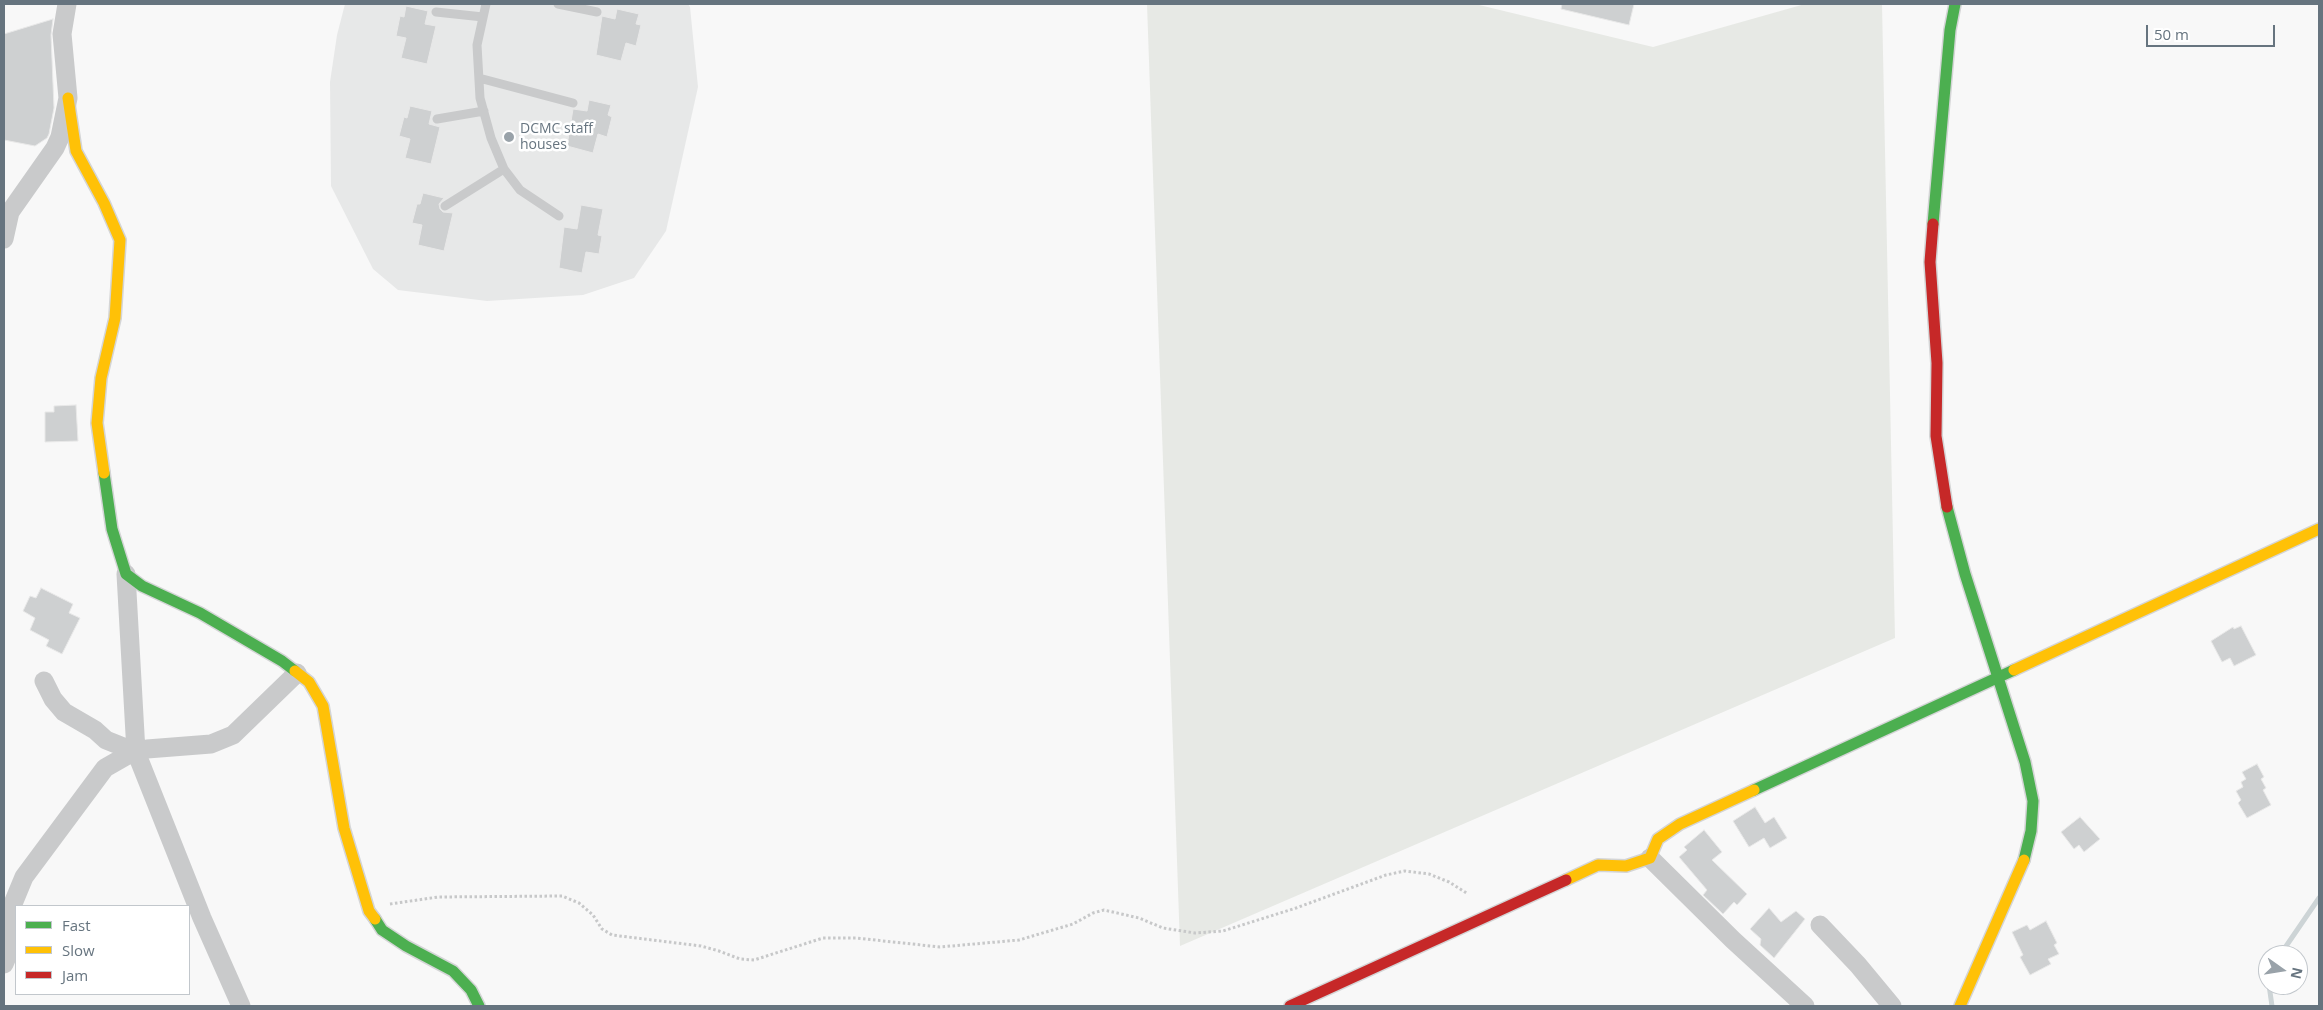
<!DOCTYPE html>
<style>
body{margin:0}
#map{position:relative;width:2323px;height:1010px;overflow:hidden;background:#f8f8f8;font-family:"Open Sans",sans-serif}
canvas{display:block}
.frame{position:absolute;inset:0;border:5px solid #66747f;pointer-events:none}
.legend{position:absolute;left:15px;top:905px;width:175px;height:90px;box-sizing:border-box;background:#fff;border:1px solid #c2c7cc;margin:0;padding:6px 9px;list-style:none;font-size:15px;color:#66747f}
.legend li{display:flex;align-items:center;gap:10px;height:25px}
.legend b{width:25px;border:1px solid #c2c7cc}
.north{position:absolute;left:2258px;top:945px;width:50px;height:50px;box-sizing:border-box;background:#fff;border:1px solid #c2c7cc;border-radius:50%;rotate:103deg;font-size:14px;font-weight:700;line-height:20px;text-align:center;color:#66747f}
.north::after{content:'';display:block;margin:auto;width:18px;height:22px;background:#99a2a9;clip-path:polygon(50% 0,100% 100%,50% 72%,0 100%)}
.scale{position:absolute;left:2146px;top:25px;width:129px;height:22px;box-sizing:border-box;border:2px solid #66747f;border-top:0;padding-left:6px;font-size:15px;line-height:18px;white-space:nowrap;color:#66747f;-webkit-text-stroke:4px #fff;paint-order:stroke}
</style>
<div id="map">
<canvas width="2323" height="1010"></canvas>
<div class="frame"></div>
<ul class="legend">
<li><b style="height:6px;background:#4caf50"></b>Fast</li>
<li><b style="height:6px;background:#ffc107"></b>Slow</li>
<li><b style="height:6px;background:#c62828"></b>Jam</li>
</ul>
<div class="north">N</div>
<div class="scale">50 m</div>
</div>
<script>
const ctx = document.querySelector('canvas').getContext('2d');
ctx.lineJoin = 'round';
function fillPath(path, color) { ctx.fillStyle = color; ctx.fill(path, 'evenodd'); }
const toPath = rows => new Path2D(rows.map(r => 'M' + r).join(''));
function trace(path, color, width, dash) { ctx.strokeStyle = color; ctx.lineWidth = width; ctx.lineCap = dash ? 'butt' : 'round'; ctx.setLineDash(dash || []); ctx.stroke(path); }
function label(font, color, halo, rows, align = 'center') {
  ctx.font = font + ' "Open Sans",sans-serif'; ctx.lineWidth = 5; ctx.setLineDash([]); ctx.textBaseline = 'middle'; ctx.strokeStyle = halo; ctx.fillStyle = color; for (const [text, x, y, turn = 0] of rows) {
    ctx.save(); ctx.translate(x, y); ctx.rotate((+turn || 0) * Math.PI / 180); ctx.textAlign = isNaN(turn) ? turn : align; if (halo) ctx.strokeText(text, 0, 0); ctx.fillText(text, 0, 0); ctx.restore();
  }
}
const built = toPath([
 [345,4,688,4,690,7,698,87,666,231,634,278,583,295,487,301,398,290,373,269,331,186,330,82,337,35]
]);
const green = toPath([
 [1147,4,1475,4,1653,47,1805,4,1882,4,1895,638,1180,946]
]);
const stream = toPath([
 [2280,955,2319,898],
 [2269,985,2272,1006]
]);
const building = toPath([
 [1562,4,1634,4,1629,25,1561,9,1562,4],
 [406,6,428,11,425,24,436,26,427,64,401,58,406,38,396,36,400,16,404,17,406,6],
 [617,9,639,14,636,24,641,25,636,46,626,43,621,61,596,55,602,16,615,19,617,9],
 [53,19,51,35,54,108,49,134,47,138,35,146,4,140,4,34,53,19],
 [589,100,611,105,608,115,612,117,607,137,598,134,593,153,567,146,573,109,587,111,589,100],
 [410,106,432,111,429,124,440,127,431,164,405,158,410,139,399,136,404,117,407,118,410,106],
 [423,193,444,198,439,204,440,209,443,212,453,213,444,251,418,245,422,225,412,223,417,204,420,204,423,193],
 [581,205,603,209,598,235,602,236,599,254,586,252,582,273,559,268,564,227,577,229,581,205],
 [76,405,78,441,45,442,45,412,54,412,54,406,76,405],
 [41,588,73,604,69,613,80,618,62,654,46,646,49,640,30,630,35,618,23,611,30,596,36,598,41,588],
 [2241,626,2256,655,2234,666,2230,658,2222,662,2211,641,2233,627,2234,629,2241,626],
 [2257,764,2264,777,2261,779,2266,788,2263,790,2271,805,2247,818,2238,803,2241,800,2236,791,2243,787,2241,782,2246,779,2242,772,2257,764],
 [1755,807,1765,823,1774,817,1787,838,1770,848,1764,838,1749,847,1733,821,1755,807],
 [2080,817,2100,839,2084,852,2079,845,2074,849,2061,832,2080,817],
 [1704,830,1722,852,1712,860,1747,894,1737,905,1734,902,1723,914,1703,895,1707,890,1679,857,1687,850,1684,847,1704,830],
 [1769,908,1781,922,1796,911,1805,919,1774,958,1760,945,1761,939,1750,929,1769,908],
 [2046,921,2057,943,2054,945,2059,954,2048,959,2051,964,2030,975,2020,957,2023,955,2012,932,2027,925,2030,930,2046,921]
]);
const path = toPath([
 [390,904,438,897,562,896,579,903,593,915,602,929,612,935,701,946,719,951,740,959,754,960,823,938,856,938,940,947,1019,940,1073,924,1093,913,1104,910,1139,918,1163,928,1195,933,1223,931,1296,908,1386,875,1405,871,1429,874,1449,882,1468,894]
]);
const lane = toPath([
 [486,4,477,45,480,98,491,138,504,169,520,190,559,216],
 [558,4,597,12],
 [436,12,483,17],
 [479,78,573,103],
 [437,119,484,111],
 [445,206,504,169]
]);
const street = toPath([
 [4,239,10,212,55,148,60,137,68,98,62,34,67,4],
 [126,574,136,752,202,918,241,1006],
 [44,681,53,699,64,712,95,730,106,740,136,752],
 [1650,858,1733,940,1805,1006],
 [1820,925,1858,965,1892,1006],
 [4,964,9,952,12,931,12,906,24,877,105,768,126,756,147,749,211,744,233,735,297,673]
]);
const fast = toPath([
 [1933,224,1950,30,1955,4],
 [104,473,112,529,126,574,142,586,200,613,282,661,295,671],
 [1947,507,1965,574,2025,762,2033,801,2031,831,2024,860],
 [1754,790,2014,670],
 [375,919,382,930,406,946,453,971,471,990,479,1006]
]);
const slow = toPath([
 [68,98,76,151,104,203,120,240,115,318,101,378,97,423,104,473],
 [2014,670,2319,529],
 [295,671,309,682,323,706,344,828,369,911,375,919],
 [1566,880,1598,865,1626,866,1650,858,1658,839,1680,824,1754,790],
 [1960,1006,2024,860]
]);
const jam = toPath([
 [1933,224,1930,262,1937,363,1936,436,1947,507],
 [1290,1006,1566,880]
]);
const markers = [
 [509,137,6,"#99a2a9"]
];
const poiNames = [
 ["DCMC staff",520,129],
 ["houses",520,145]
];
fillPath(built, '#e7e8e8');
fillPath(green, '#e7e9e5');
trace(stream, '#cdd4d6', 5);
fillPath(building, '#ced0d1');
trace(building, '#e8e8e8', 1);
trace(fast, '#d4d5d6', 14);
trace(slow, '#d4d5d6', 14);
trace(jam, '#d4d5d6', 14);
trace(path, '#c7c8c9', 3, [2.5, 2.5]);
trace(lane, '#c9cacb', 9);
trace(street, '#c9cacb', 19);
trace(fast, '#4caf50', 11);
trace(slow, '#ffc107', 11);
trace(jam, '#c62828', 11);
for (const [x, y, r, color] of markers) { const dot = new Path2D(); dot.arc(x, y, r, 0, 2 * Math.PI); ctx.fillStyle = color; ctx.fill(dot); trace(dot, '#fff', 2); }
label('14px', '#66747f', '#fff', poiNames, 'left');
</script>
